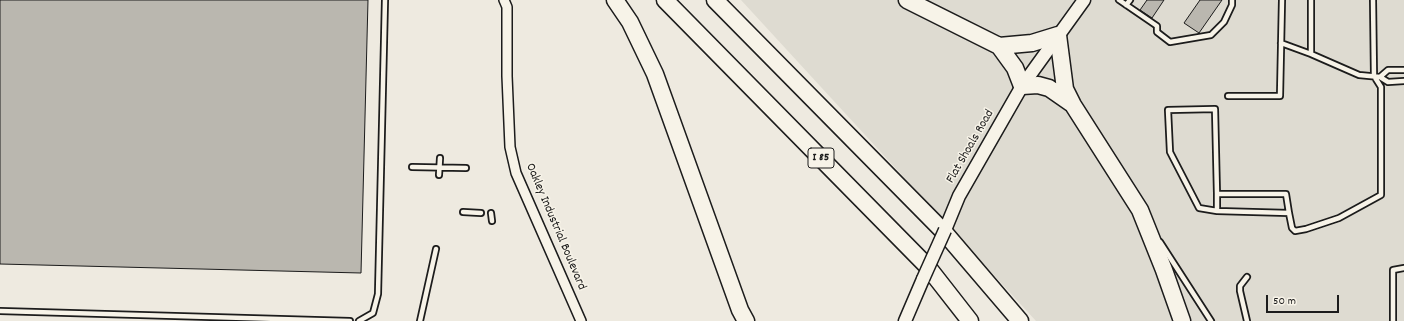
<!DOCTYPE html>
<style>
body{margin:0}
#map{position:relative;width:1404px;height:321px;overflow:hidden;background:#eeeae0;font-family:Dekko,sans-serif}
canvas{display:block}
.scale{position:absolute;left:1266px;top:295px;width:73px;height:18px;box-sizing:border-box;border:2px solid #1c1c1c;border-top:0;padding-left:5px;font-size:12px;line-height:14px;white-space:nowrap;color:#1c1c1c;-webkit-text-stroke:3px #f7f3e8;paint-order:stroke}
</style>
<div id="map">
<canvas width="1404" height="321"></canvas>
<div class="scale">50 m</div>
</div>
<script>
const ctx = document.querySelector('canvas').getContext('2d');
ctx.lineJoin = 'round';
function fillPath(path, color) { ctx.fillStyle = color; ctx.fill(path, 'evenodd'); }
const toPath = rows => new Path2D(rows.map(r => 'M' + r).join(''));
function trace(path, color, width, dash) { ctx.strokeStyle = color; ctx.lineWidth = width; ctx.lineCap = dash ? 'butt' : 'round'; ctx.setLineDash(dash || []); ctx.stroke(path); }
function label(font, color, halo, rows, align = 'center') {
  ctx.font = font + ' Dekko,sans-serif'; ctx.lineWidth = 3; ctx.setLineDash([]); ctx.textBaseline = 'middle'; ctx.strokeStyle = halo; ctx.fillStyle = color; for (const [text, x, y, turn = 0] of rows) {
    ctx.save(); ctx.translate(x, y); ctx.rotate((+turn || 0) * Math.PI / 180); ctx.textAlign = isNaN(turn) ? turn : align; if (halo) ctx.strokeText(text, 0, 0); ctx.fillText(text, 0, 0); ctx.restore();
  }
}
const built = toPath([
 [741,0,1404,0,1404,321,1036,321]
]);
const building = toPath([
 [0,0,368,0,361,273,0,264,0,0],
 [1147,0,1164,0,1152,18,1140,10,1147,0],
 [1200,0,1222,0,1199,33,1184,23,1200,0]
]);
const lane = toPath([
 [1119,0,1157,26,1157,32,1170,42,1211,35,1224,22,1232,5,1232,0],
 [1311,0,1311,54,1359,75,1380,77,1388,82,1404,81],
 [1126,5,1130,0],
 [1281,43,1311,54],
 [1380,77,1388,70,1404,70],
 [1228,96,1280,96,1282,0],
 [412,167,466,168],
 [439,175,440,158],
 [1217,211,1199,208,1170,152,1168,110,1215,109,1217,194],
 [463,212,481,213],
 [491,213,492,221],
 [1289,213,1217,211,1217,194,1286,194,1289,213,1292,228,1295,231,1306,229,1339,218,1381,195,1381,87,1374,76,1373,0],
 [1160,242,1211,321],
 [1247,277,1240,286,1240,291,1247,321],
 [0,311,350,321],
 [359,321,373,313,378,294,385,0],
 [420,321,436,249],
 [1393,321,1393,270,1404,268]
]);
const street = toPath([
 [504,0,507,7,507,76,510,147,516,173,581,321]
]);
const secondary = toPath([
 [945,230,959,196,1022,86,1084,0],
 [905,321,923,279]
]);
const highway = toPath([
 [615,0,630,22,655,74,740,310,746,321],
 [665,0,927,266,970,321],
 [715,0,944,232,1020,321],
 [907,0,999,46,1015,68,1022,86,1038,85,1049,88,1072,104],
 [999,46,1032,43,1058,35,1065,89,1073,105,1140,210,1164,270,1182,321]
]);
const secondaryBridge = toPath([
 [923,279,945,230]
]);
const shields = [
 [821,158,26]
];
const shieldNames = [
 ["I 85",821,158]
];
const streetNames = [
 ["Flat Shoals Road",971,147,-60],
 ["Oakley Industrial Boulevard",555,227,67]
];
fillPath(built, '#dedbd1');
fillPath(building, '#bab7af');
trace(building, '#1c1c1c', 1);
trace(lane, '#1c1c1c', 8);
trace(street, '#1c1c1c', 12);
trace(secondary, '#1c1c1c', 15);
trace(highway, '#1c1c1c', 19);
trace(lane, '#f7f3e8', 4.5);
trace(street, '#f7f3e8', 9);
trace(secondary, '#f7f3e8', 12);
trace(highway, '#f7f3e8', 16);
trace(secondaryBridge, '#1c1c1c', 15, []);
trace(secondaryBridge, '#f7f3e8', 12);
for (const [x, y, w] of shields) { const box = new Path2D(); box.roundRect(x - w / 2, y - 10, w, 20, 3); ctx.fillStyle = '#f7f3e8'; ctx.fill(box); trace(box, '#1c1c1c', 1); }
label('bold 12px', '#1c1c1c', null, shieldNames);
label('13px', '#1c1c1c', '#f7f3e8', streetNames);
</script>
